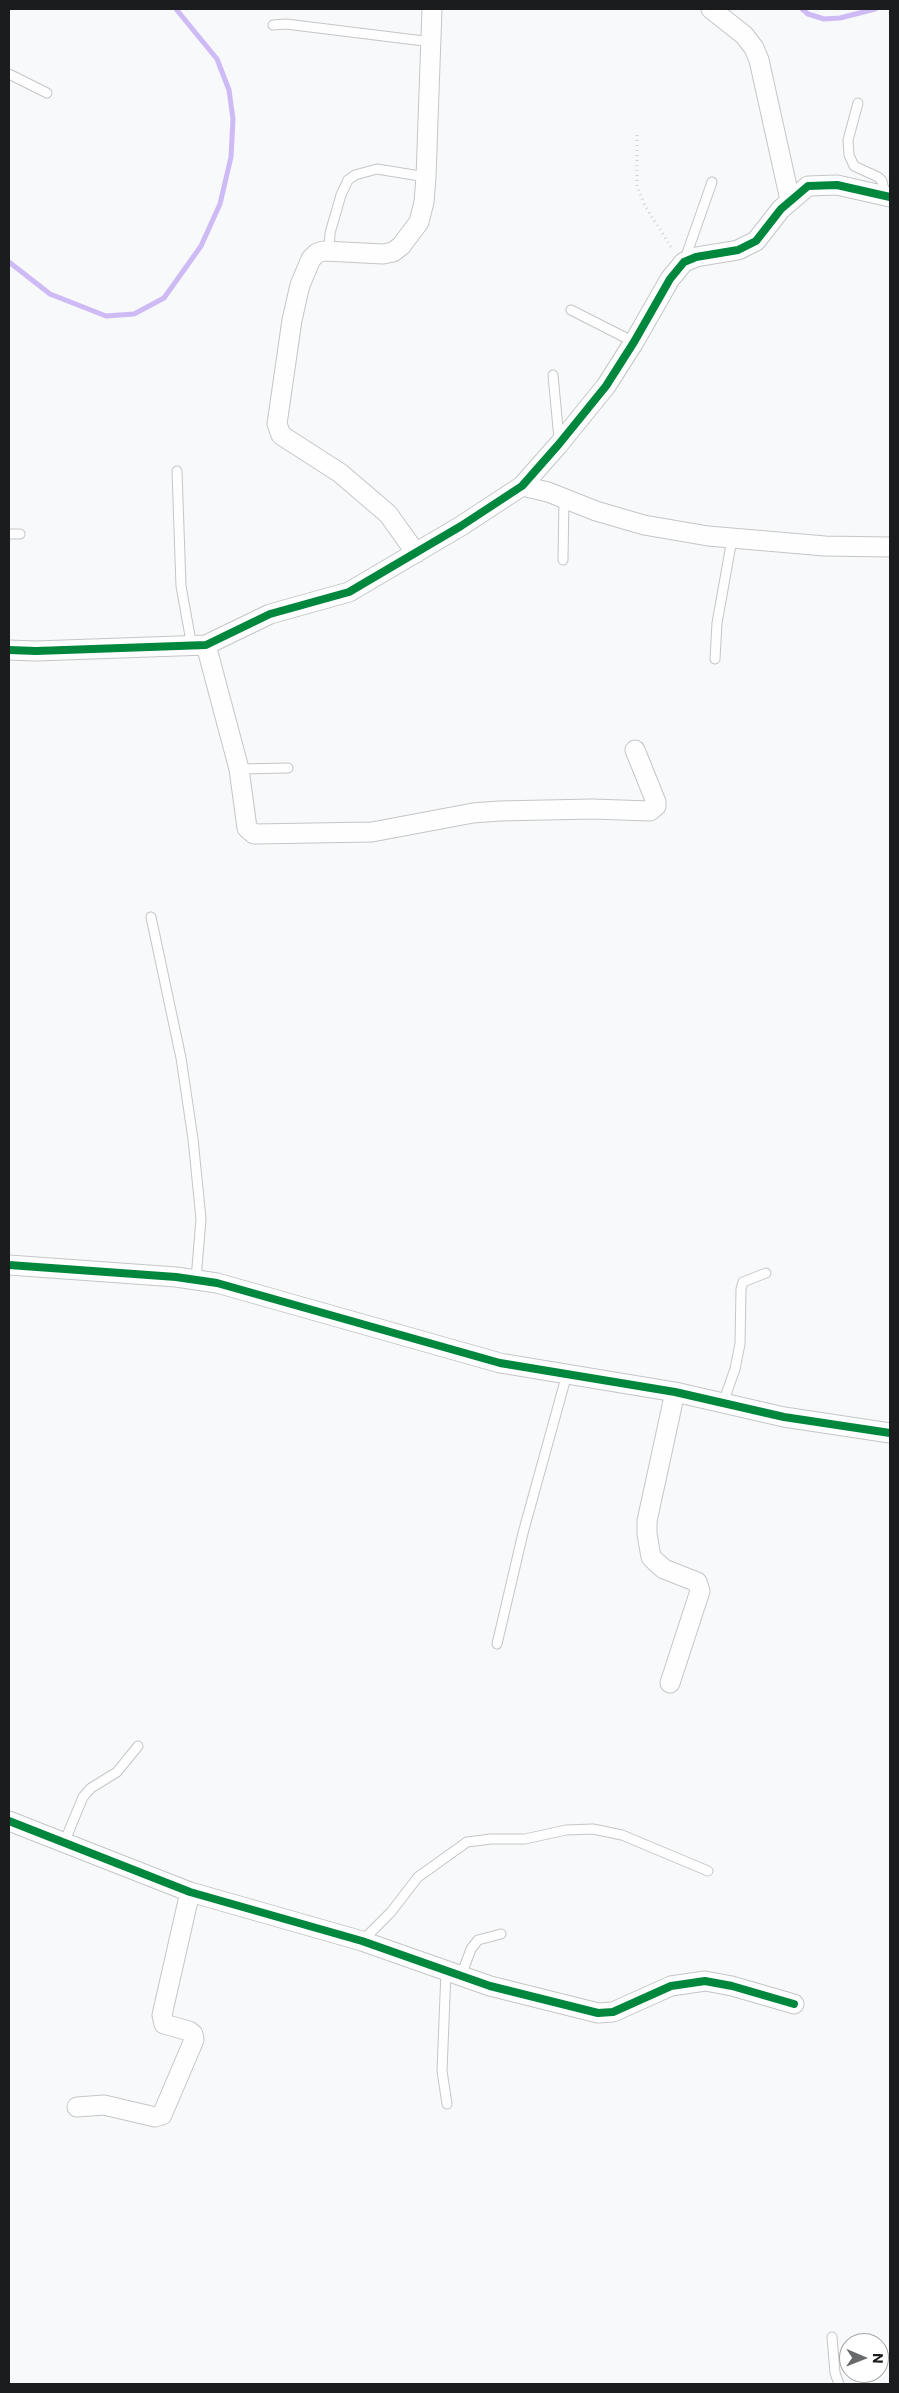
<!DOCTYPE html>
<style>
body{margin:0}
#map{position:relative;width:899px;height:2393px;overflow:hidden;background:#f7f9fa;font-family:Commissioner,sans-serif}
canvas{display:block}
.frame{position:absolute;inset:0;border:10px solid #1b1c1d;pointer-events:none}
.north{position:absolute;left:839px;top:2333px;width:50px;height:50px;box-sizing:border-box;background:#fff;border:1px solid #a4a4a5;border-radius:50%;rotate:91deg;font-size:14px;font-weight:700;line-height:20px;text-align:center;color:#1b1c1d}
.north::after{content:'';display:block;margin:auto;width:18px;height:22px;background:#68696a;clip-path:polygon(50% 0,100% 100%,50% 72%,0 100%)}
</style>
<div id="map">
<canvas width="899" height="2393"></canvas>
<div class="frame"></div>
<div class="north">N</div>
</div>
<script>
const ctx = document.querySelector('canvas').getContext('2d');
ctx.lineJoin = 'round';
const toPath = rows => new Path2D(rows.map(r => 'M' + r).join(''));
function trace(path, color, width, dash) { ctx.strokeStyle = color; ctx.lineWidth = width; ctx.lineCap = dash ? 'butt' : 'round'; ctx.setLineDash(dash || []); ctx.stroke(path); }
const stream = toPath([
 [802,9,808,14,824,19,840,18,875,9],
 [9,262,50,294,106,316,134,314,164,298,201,246,220,204,231,157,233,119,229,90,217,59,176,9]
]);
const path = toPath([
 [637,135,637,186,645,206,673,250]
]);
const service = toPath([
 [273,25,286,24,432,42],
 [9,74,47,93],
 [858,103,848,140,849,155,854,166,878,177,882,181,885,195],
 [329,251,330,233,341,195,348,180,355,175,377,169,426,177],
 [685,259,712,182],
 [571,310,634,342],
 [553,375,559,439],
 [177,471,181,586,192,647],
 [9,534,20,534],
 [563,560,564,499],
 [715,659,717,623,732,539],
 [239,769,288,768],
 [151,917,181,1058,193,1139,201,1219,196,1279],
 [723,1403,735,1369,740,1344,741,1289,743,1282,766,1273],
 [497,1644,523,1533,567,1374],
 [64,1843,83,1797,91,1788,117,1772,138,1746],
 [362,1941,391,1912,418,1877,467,1842,491,1839,525,1839,566,1830,593,1829,622,1835,708,1871],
 [446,1971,442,2071,447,2104],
 [461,1976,471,1949,478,1940,501,1934],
 [832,2337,835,2373,839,2384]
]);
const minor = toPath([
 [711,9,744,35,754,48,759,60,790,200],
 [522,486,548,492,596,511,644,525,708,536,825,546,890,547],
 [416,553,388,514,340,473,281,435,277,424,292,320,300,285,311,259,317,253,324,251,383,254,393,252,401,246,419,222,424,202,426,177,432,9],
 [206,645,239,769,247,828,254,834,372,832,473,813,499,811,592,809,650,811,656,806,656,802,635,750],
 [9,650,36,651,206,645,270,614,349,592,461,526,522,486,559,444,606,386,634,342,670,279,684,262,696,257,738,250,756,241,781,209,808,186,837,185,890,197],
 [9,1265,176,1277,217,1283,500,1363,675,1392,784,1417,890,1433],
 [670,1683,700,1591,697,1582,664,1569,656,1562,651,1557,647,1534,647,1521,675,1392],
 [9,1821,190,1892,362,1941,490,1986,598,2013,613,2012,671,1986,705,1981,732,1986,794,2004],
 [77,2107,104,2105,155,2117,162,2115,194,2040,193,2034,189,2031,164,2024,162,2015,190,1892]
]);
const cycleway = toPath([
 [9,650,36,651,206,645,270,614,349,592,461,526,522,486,559,444,606,386,634,342,670,279,684,262,696,257,738,250,756,241,781,209,808,186,837,185,890,197],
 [9,1265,176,1277,217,1283,500,1363,675,1392,784,1417,890,1433],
 [9,1821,190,1892,362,1941,490,1986,598,2013,613,2012,671,1986,705,1981,732,1986,794,2004]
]);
trace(stream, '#cebaf5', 5);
trace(service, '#c4c6c7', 11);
trace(minor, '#c4c6c7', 21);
trace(path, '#d2d4d4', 3, [1, 4]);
trace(service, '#fefefe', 9);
trace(minor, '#fefefe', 19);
trace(cycleway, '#00873e', 8);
</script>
